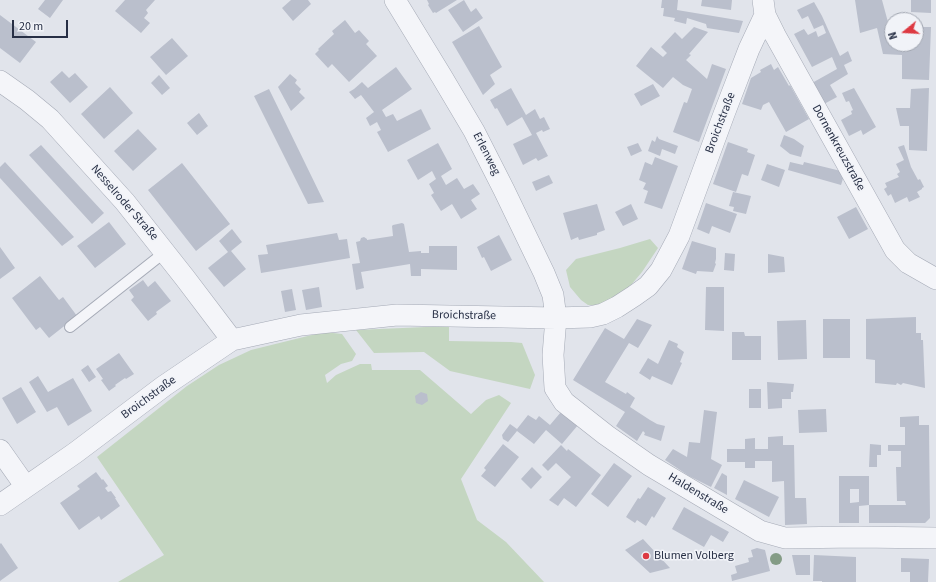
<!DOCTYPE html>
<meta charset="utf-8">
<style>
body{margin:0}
#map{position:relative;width:936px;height:582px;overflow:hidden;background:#e1e4eb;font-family:"Source Sans 3",sans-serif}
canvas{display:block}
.north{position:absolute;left:884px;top:12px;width:40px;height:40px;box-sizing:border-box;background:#f1f3f8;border:1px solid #a0a5b0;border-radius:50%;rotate:252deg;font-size:11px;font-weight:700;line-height:16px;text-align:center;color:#272f45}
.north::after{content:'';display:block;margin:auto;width:14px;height:18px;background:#dd3942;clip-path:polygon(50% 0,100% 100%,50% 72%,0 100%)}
.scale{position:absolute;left:12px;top:20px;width:56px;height:18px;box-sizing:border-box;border:2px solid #272f45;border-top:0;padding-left:5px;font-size:12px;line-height:14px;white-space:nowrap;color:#272f45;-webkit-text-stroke:3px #f1f3f8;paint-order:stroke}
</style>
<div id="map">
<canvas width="936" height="582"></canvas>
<div class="north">N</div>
<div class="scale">20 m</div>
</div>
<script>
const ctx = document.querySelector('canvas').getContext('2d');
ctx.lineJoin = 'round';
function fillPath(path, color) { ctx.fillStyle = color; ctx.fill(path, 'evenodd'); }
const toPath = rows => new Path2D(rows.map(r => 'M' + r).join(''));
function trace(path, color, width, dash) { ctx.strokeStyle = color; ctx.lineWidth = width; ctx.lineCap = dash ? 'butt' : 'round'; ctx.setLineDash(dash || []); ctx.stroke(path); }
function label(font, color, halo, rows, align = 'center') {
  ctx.font = font + ' "Source Sans 3",sans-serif'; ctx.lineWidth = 3; ctx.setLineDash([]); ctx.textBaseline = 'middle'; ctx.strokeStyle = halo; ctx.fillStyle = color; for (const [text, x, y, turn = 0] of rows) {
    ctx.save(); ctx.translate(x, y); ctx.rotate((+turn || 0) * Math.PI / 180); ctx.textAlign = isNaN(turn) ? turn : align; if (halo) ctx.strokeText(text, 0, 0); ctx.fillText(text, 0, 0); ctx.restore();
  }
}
const green = toPath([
 [650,239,658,248,642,272,621,297,602,305,588,305,581,300,570,287,566,270,576,259,620,248],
 [449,326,449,341,511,342,522,343,535,375,530,389,450,371,424,352,374,353,356,330],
 [324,332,342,334,356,354,352,361,341,364,325,375,327,383,336,375,360,364,371,364,372,370,420,370,471,414,486,400,499,395,511,403,461,479,477,520,506,542,544,582,118,582,164,555,97,457,187,386,219,365,251,350]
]);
const building = toPath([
 [45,0,63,0,50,18,38,9],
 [125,0,155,0,146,10,148,13,144,18,150,23,141,33,115,11],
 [291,0,308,0,311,4,293,21,282,8],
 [427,0,457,0,436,13,435,12,433,13,428,5,429,4],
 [464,0,471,12,476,8,483,18,463,32,448,10],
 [662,0,678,0,677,10,743,21,739,33,707,28,706,24,687,18,686,24,674,21,675,18,663,16,664,8,661,8],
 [702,0,732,0,731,10,701,6],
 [855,0,882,0,892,37,892,44,902,44,905,48,905,44,916,44,916,27,931,27,929,80,902,79,902,55,883,54,877,28,860,33],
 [911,0,931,0,931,13,911,12],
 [814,2,822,16,840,56,848,51,852,61,844,65,848,74,830,85,837,97,824,104,812,83,837,69,832,57,812,67,794,34,804,29,808,35,816,31,818,37,826,33,823,25,814,29,808,16,802,19,797,10],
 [0,15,36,42,20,63,0,48],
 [345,20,355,33,359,30,369,41,366,44,377,56,349,82,332,64,328,68,315,54,319,50,318,49,334,34,332,31],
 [479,26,502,67,490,75,495,84,483,95,452,42],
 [694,27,708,32,689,54,691,55,686,60,707,79,712,64,726,69,699,142,673,132,684,102,687,103,692,89,683,85,673,77,663,88,636,66,651,47,663,57,667,53,661,47,675,32,682,39],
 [172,38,188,56,166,75,150,57],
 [771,64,774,70,778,67,789,86,790,85,809,119,786,132,769,102,763,105,761,110,742,104,751,78,761,72,760,70],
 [396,67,412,89,382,110,386,117,393,114,397,121,421,109,431,129,388,152,377,132,381,130,377,122,370,126,366,118,374,112,361,95,355,99,349,92,354,89,362,82,368,88],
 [62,71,69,78,75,73,88,87,70,103,50,82],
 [290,74,297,80,295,83,301,89,299,92,305,98,291,111,278,87],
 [159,75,170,88,162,95,151,83],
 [653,84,660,96,641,106,634,94],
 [110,87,133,113,104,139,81,114],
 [511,88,526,115,535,109,540,119,544,117,550,129,543,132,542,130,536,133,548,156,538,161,536,158,523,165,513,144,532,135,522,117,507,126,497,108,495,109,490,100],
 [854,88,876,127,863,135,861,130,849,136,841,120,852,114,851,111,853,110,849,101,846,102,842,93],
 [929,88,927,151,909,150,909,126,900,126,896,108,910,108,911,89],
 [269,89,324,202,308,204,254,96],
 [199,113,208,126,197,135,187,123],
 [138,129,157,149,133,171,114,151],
 [784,135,794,139,804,146,801,157,790,154,780,146],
 [657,136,659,139,678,146,675,154,662,149,660,156,648,151,652,140,655,142],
 [728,142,748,149,747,152,755,155,748,176,742,174,736,192,713,184],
 [438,143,452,169,441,176,446,185,457,178,464,189,473,184,480,194,471,200,477,209,461,219,452,204,441,211,431,195,434,193,429,184,436,179,432,171,418,180,407,160],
 [638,143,642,151,631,156,627,147],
 [41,145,104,213,92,224,29,155],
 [904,145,911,167,918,180,920,179,924,187,922,188,922,189,917,192,920,197,909,202,907,197,895,203,891,194,888,196,884,189,887,187,885,183,899,177,897,174,900,172,896,164,904,160,898,147],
 [655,157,678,166,662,209,644,203,648,191,643,189,646,183,639,180,645,162,652,165],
 [5,162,74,237,62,246,0,178,0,167],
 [790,162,803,165,804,162,845,172,841,185,788,170],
 [182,163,230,224,196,251,148,190],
 [767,164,785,170,779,187,761,180],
 [549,175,553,183,536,191,532,182],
 [733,192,751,196,746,214,733,211,734,207,729,206],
 [706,203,737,214,730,233,712,226,709,234,697,229],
 [597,204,605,230,597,233,597,235,579,240,578,237,571,240,563,213],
 [631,204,638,219,623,226,615,212],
 [856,207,868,229,849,239,837,217],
 [109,222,126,244,95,268,77,246],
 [402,223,404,224,409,252,421,251,421,253,429,253,429,246,457,246,457,270,421,269,421,276,411,276,410,264,361,272,364,288,356,290,352,264,360,263,356,242,360,241,361,238,364,237,367,239,367,240,393,236,392,226,393,225],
 [232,229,242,242,231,251,246,269,224,287,208,268,228,252,219,241],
 [337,233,339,240,347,239,350,258,261,273,258,255,268,254,266,245],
 [499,235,512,260,491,271,484,257,482,258,477,247],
 [692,241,716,248,716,259,715,263,716,264,713,272,697,271,696,274,682,269],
 [0,247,15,268,0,279],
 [725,253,735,254,734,271,724,270],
 [768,254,784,257,785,272,768,273],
 [40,276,59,300,63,297,77,316,49,338,40,327,36,330,12,298],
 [143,280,148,287,155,281,171,301,156,312,157,314,148,321,131,300,134,297,129,290],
 [319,287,322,307,306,310,302,290],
 [706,287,724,287,724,331,705,330],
 [292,289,296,310,285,312,281,291],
 [916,317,916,333,921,333,921,340,923,340,924,365,925,388,903,383,901,385,897,383,896,385,875,383,875,360,866,359,866,319],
 [637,319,652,325,638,348,629,343,605,382,626,394,627,392,635,398,630,407,650,420,657,424,665,426,661,441,644,435,645,433,643,431,637,441,616,426,625,412,573,380,605,328,624,339],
 [823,319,850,319,850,358,823,358],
 [806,320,807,359,778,360,777,321],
 [732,332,744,332,745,336,761,336,761,360,732,360],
 [669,340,678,344,677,347,684,352,680,362,682,363,672,385,652,376,650,380,639,373,648,358,658,364],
 [119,353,134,374,126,379,125,378,115,385,116,386,109,391,101,380,103,379,96,369],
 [88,365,96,377,89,382,81,370],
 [38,376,48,392,73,378,92,411,68,426,57,407,47,412,29,382],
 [767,382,794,384,793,392,791,392,791,399,782,399,782,408,768,409],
 [21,387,36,412,17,424,2,398],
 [749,389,761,389,761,408,749,408],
 [421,392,427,394,428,401,422,405,416,403,415,396],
 [826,409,827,432,799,433,798,410],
 [704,410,717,412,711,459,722,465,711,487,689,476,665,460,673,449,687,457,689,442,700,443],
 [561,412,578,425,562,444,546,430,534,444,517,431,508,442,503,439,502,435,510,424,517,429,528,415,536,420,539,416,550,425],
 [919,416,919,425,929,425,930,518,925,523,869,523,869,505,859,506,859,523,839,523,839,476,869,476,869,505,906,505,905,501,897,501,896,467,901,467,901,451,888,451,888,445,905,445,905,427,900,427,900,417],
 [850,489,859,489,859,502,850,503],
 [783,436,783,445,794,445,795,498,806,498,807,524,785,525,784,481,772,482,772,461,755,461,755,468,745,468,745,462,727,462,727,449,745,449,745,439,755,438,755,449,768,449,768,437],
 [503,444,519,457,495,487,481,476,486,470,484,468],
 [870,444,881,445,881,455,877,455,877,467,869,467],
 [561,445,567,451,568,449,601,475,576,507,564,498,558,506,549,500,571,477,556,463,548,471,542,465],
 [614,463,632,476,608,507,591,494],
 [532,467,542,477,531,489,521,479],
 [96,472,102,480,103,479,108,486,105,488,108,492,111,491,116,498,115,498,120,506,101,520,99,516,79,530,60,503,80,489,77,486],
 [722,473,727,476,727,495,714,488],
 [744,480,779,497,769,517,735,499],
 [648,487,666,498,654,518,652,516,646,526,637,520,635,523,626,517,638,498,640,499],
 [684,507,729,532,723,542,711,535,704,547,672,529],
 [643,539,670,568,650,573,625,550],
 [1,543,18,568,0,581,0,544],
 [757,548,765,550,770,571,732,581,731,575,737,573,735,566,749,562,748,558,753,557,751,550],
 [792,555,810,555,810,575,796,575],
 [814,555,856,557,856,582,822,582,822,581,813,581],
 [901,558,929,559,928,582,910,582,910,572,901,572]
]);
const lane = toPath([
 [70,327,165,252]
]);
const street = toPath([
 [395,0,442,77,474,131,504,190,544,273,553,295,556,318,553,355,555,388,564,402,606,435,649,465,760,531,785,538,857,537,936,538],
 [763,0,765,15,775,35,890,241,895,250,908,263,936,279],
 [0,81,27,100,50,119,125,202,185,278,232,340],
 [0,450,26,487],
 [0,505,75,453,164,386,232,340,301,325,397,315,556,318,590,317,603,314,617,307,634,296,648,286,661,270,679,236,724,114,749,49,765,15]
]);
const trees = [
 [776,559]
];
const markers = [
 [646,556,4,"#dd3942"]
];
const streetNames = [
 ["Broichstraße",721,123,-69],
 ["Dornenkreuzstraße",838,148,61],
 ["Erlenweg",486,154,63],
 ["Nesselroder Straße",124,203,49],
 ["Broichstraße",464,316,1],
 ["Broichstraße",149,398,-36],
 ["Haldenstraße",698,494,31]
];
const poiNames = [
 ["Blumen Volberg",654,556]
];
fillPath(green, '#c4d6c1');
fillPath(building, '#babfcc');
trace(lane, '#a5aab6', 12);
trace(street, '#a5aab6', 22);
trace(lane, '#f4f5f9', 10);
trace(street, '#f4f5f9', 21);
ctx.fillStyle = '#849c86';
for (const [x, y] of trees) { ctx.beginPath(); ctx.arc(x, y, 6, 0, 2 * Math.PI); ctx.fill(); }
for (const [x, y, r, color] of markers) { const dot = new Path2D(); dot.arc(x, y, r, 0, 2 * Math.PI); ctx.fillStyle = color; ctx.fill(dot); trace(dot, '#f1f3f8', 1.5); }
label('12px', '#272f45', '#f1f3f8', streetNames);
label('12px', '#272f45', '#f1f3f8', poiNames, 'left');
</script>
